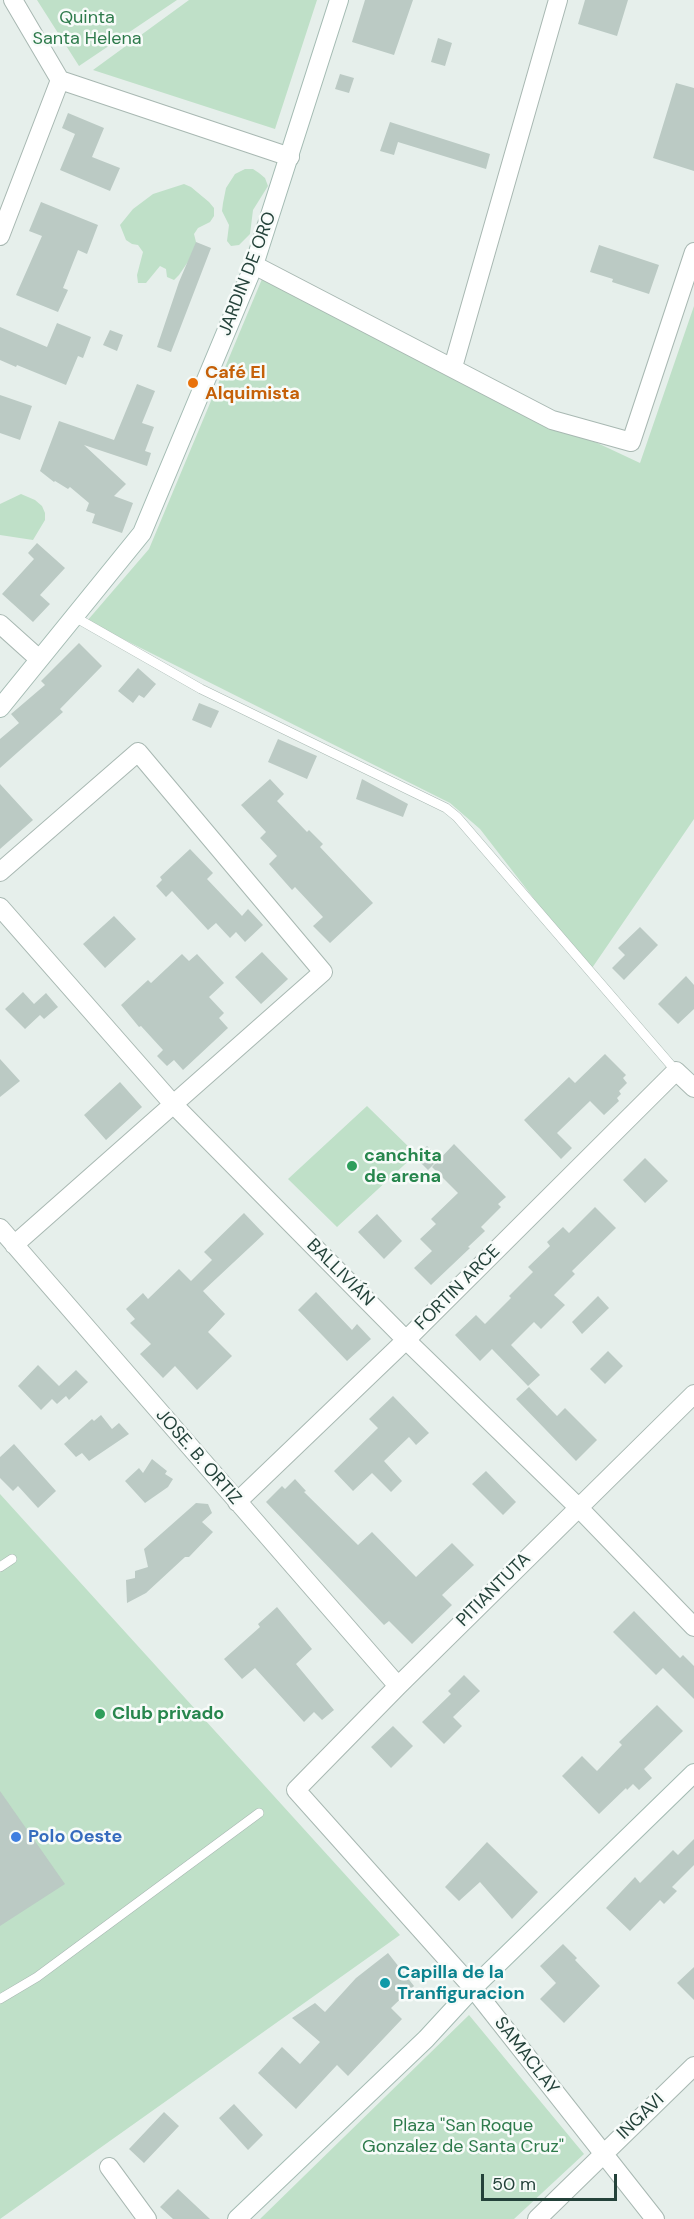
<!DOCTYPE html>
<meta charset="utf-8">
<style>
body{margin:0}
#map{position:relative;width:694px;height:2219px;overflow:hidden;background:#e6efeb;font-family:"DM Sans",sans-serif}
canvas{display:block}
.scale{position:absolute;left:481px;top:2174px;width:136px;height:27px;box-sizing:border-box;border:3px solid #24423a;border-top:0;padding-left:8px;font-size:18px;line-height:21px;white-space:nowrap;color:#24423a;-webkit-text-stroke:4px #f7fbf9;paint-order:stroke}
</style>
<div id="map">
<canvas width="694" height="2219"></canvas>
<div class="scale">50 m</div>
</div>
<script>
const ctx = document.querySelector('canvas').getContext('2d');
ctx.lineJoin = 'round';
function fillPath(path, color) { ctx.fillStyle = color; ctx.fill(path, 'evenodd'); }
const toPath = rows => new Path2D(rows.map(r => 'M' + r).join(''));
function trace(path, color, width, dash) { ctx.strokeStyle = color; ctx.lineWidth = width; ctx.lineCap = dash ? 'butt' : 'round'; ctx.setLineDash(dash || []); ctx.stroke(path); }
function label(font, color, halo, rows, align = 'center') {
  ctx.font = font + ' "DM Sans",sans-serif'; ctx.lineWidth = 5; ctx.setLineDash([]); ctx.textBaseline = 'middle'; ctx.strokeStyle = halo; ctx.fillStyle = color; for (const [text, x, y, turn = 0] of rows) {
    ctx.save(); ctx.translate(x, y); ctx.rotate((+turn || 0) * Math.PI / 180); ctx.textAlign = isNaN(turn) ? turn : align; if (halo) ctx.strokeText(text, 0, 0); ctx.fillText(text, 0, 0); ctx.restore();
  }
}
const green = toPath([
 [37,0,177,0,79,66],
 [189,0,317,0,275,129,93,70],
 [245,169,253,169,259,173,265,178,268,186,253,210,250,234,239,245,231,246,227,241,229,225,222,211,223,203,226,188,235,174],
 [184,184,191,187,209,202,214,208,214,216,210,222,198,228,194,234,196,242,196,250,179,275,174,280,167,277,166,269,160,266,146,283,138,283,137,275,143,252,138,245,132,244,126,240,120,225,133,209,153,194],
 [262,279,448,373,640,463,694,306,694,819,590,971,480,829,450,803,87,621,149,549],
 [21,494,35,500,42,506,45,513,45,520,33,540,0,535,0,504],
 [367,1106,416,1154,337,1227,288,1179],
 [0,1494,400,1935,0,2219],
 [469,2015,584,2154,514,2219,260,2219]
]);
const building = toPath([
 [365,0,413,0,394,55,352,42],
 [585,0,628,0,617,36,578,24],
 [438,38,452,43,445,66,431,62],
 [340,74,354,78,349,93,335,89],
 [676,83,694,88,694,171,653,158],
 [68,113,104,128,92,157,120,168,110,191,60,170,75,134,62,128],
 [390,122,490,154,486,169,398,142,394,155,380,151],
 [41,202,98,225,87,254,78,250,63,288,68,290,58,312,16,295,42,236,29,231],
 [196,242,211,248,171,352,157,347,179,282],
 [599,245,659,265,649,294,612,282,613,279,590,272],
 [57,323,91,337,83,358,78,356,66,385,17,365,16,367,0,360,0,327,47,347],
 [110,330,123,335,117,351,103,345],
 [137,384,155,391,142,423,154,427,145,451,151,453,147,466,84,445,126,484,114,496,133,503,122,533,92,523,95,514,86,511,89,503,70,487,68,489,55,481,54,482,40,471,59,421,114,440],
 [0,395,32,406,20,440,0,433],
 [37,543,65,568,40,595,50,604,33,622,2,594,34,559,28,553],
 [79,643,102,666,60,709,63,712,0,768,0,739,19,723,11,714,45,685,41,681],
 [138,668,156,684,144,698,139,695,133,703,118,691],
 [199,703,219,711,211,728,192,720],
 [278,739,317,756,307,779,268,762],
 [270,779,284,794,277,801,307,832,309,830,323,844,320,847,373,903,330,943,313,926,323,917,295,887,292,890,269,864,277,856,260,838,266,832,241,805],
 [362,779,408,804,403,817,356,799],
 [0,784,33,820,0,849],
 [190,849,213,873,207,879,242,916,248,909,263,925,245,942,236,932,230,938,216,923,208,930,172,891,166,897,156,886,162,880,160,877],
 [114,916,136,939,105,968,83,944],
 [640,927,658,945,624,980,612,968,625,955,618,948],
 [262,952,288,979,261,1004,235,977],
 [182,954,189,961,197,954,224,983,209,997,224,1013,219,1018,228,1028,183,1070,174,1060,167,1066,157,1056,163,1050,141,1026,139,1027,121,1005,148,980,151,983],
 [686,976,694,985,694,1009,678,1024,658,1004],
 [23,992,34,1004,46,993,58,1007,44,1019,40,1015,25,1029,5,1009],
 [605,1054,626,1075,623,1078,627,1083,619,1091,621,1094,617,1098,619,1101,604,1115,590,1101,557,1133,572,1148,561,1159,524,1120,569,1077,575,1083],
 [0,1059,20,1081,0,1097],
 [120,1082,142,1107,106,1140,84,1115],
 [454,1144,506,1197,498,1204,501,1207,481,1227,485,1231,468,1247,470,1248,431,1285,414,1268,432,1251,420,1239,436,1224,431,1219,458,1193,432,1167],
 [427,1146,440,1158,428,1170,415,1157],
 [645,1158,668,1181,645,1203,623,1180],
 [595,1207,616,1228,572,1271,575,1274,554,1295,565,1305,541,1329,534,1322,511,1345,540,1375,528,1386,492,1349,480,1361,455,1335,476,1315,485,1324,511,1298,509,1296,533,1272,528,1267,550,1246,547,1242,563,1227,569,1233],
 [244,1213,264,1234,203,1291,225,1314,208,1332,232,1356,197,1390,175,1366,163,1378,140,1354,151,1344,130,1323,135,1319,126,1309,143,1293,148,1299,179,1269,191,1281,212,1260,204,1252],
 [377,1214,402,1241,384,1259,358,1232],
 [316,1292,352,1330,357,1324,371,1339,347,1361,298,1310],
 [598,1296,609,1308,582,1334,572,1322],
 [608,1351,623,1366,605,1384,590,1369],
 [38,1365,59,1386,76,1370,88,1382,69,1400,66,1396,57,1404,52,1399,41,1410,18,1386],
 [529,1387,557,1416,565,1408,597,1440,576,1461,516,1399],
 [393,1396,429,1433,416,1445,409,1437,384,1461,402,1481,391,1492,372,1473,353,1491,334,1471,378,1428,369,1419],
 [101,1415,112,1429,119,1423,129,1434,89,1461,82,1453,76,1457,64,1444,92,1419,94,1421],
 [14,1444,56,1491,38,1508,18,1486,13,1491,0,1478,0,1457],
 [152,1459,167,1471,165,1474,173,1479,168,1487,145,1503,125,1481,139,1468,143,1473],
 [486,1471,516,1502,503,1515,472,1484],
 [295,1479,306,1491,304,1492,358,1545,372,1532,416,1577,452,1543,474,1565,442,1595,452,1605,412,1644,389,1621,384,1625,266,1502,282,1486,285,1489],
 [196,1503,208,1504,212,1513,202,1522,213,1532,189,1557,185,1557,146,1593,127,1603,126,1580,135,1578,135,1571,148,1567,144,1549],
 [277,1607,312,1649,296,1664,334,1710,322,1720,314,1712,304,1722,255,1668,242,1679,224,1659,260,1627,258,1624],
 [634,1611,680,1658,683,1655,694,1666,694,1699,663,1668,656,1675,613,1632],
 [464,1675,480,1691,453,1717,462,1726,444,1744,422,1722,451,1694,448,1691],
 [657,1705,683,1731,644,1769,652,1778,639,1790,633,1784,627,1790,626,1788,599,1814,562,1776,582,1756,597,1771,622,1745,619,1742],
 [393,1726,413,1746,391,1768,371,1747],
 [0,1791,65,1884,0,1926],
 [694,1839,694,1865,672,1887,677,1891,664,1904,660,1900,630,1931,606,1908,635,1877,640,1883,673,1850,678,1855],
 [487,1842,538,1892,512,1919,480,1882,459,1901,445,1887],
 [563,1944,577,1958,575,1960,600,1986,564,2023,540,1999,556,1983,540,1966],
 [388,1953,414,1986,391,2008,402,2019,348,2076,337,2065,296,2109,258,2073,282,2047,300,2064,320,2042,292,2018,315,2003,325,2012,356,1978],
 [694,1967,694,2000,677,1983],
 [234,2104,263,2135,248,2150,219,2118],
 [164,2112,179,2126,144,2163,129,2149],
 [178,2189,210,2219,173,2219,160,2207]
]);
const lane = toPath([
 [73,616,201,689,446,808,457,817,676,1071],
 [0,1567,12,1559],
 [0,1999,37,1977,259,1813]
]);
const street = toPath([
 [13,0,60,80,290,157],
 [0,236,60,80],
 [254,265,552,420,631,442,694,252],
 [453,367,558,0],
 [0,624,39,659],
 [0,872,138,752,323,972,14,1245],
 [0,907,173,1104,406,1340,578,1507,694,1627],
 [0,1228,398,1686],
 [237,1502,406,1340,676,1071,694,1088],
 [109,2167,147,2219],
 [537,2219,694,2066],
 [655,2219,473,1988,296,1790,398,1686,694,1394]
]);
const secondary = toPath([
 [0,708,142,533,254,265,339,0],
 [237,2219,426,2039,473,1988,694,1773]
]);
const markers = [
 [193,383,6,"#e8710a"],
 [352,1166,6,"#2e9e5b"],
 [100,1714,6,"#2e9e5b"],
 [16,1837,6,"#3f7fe0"],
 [385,1983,6,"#0f9aa8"]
];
const parkNames = [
 ["Quinta",87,18],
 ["Santa Helena",87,39],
 ["Plaza \"San Roque",463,2126],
 ["Gonzalez de Santa Cruz\"",463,2147]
];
const streetNames = [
 ["JARDIN DE ORO",248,274,-69],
 ["BALLIVIÁN",340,1273,45],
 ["FORTIN ARCE",458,1288,-45],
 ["JOSE. B. ORTIZ",198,1457,49],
 ["PITIANTUTA",494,1590,-45],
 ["SAMACLAY",526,2056,52],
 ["INGAVI",641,2117,-44]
];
const foodNames = [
 ["Café El",205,373],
 ["Alquimista",205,394]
];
const leisureNames = [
 ["canchita",364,1156],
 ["de arena",364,1177],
 ["Club privado",112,1714]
];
const shopNames = [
 ["Polo Oeste",28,1837]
];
const cultureNames = [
 ["Capilla de la",397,1973],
 ["Tranfiguracion",397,1994]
];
fillPath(green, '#bfe0c8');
fillPath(building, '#bbcac4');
trace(lane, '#a8b8b2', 10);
trace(street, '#a8b8b2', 20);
trace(secondary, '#a4bbb3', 20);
trace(lane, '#fff', 9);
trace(street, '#fff', 18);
trace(secondary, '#fff', 18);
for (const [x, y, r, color] of markers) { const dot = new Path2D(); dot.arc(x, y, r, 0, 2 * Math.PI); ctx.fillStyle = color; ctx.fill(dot); trace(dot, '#f7fbf9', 2); }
label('18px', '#2d7a4b', '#f7fbf9', parkNames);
label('18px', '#24423a', '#f7fbf9', streetNames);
label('bold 18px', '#c56008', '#f7fbf9', foodNames, 'left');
label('bold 18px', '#27864d', '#f7fbf9', leisureNames, 'left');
label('bold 18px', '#366cbe', '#f7fbf9', shopNames, 'left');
label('bold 18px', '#0d838f', '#f7fbf9', cultureNames, 'left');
</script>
